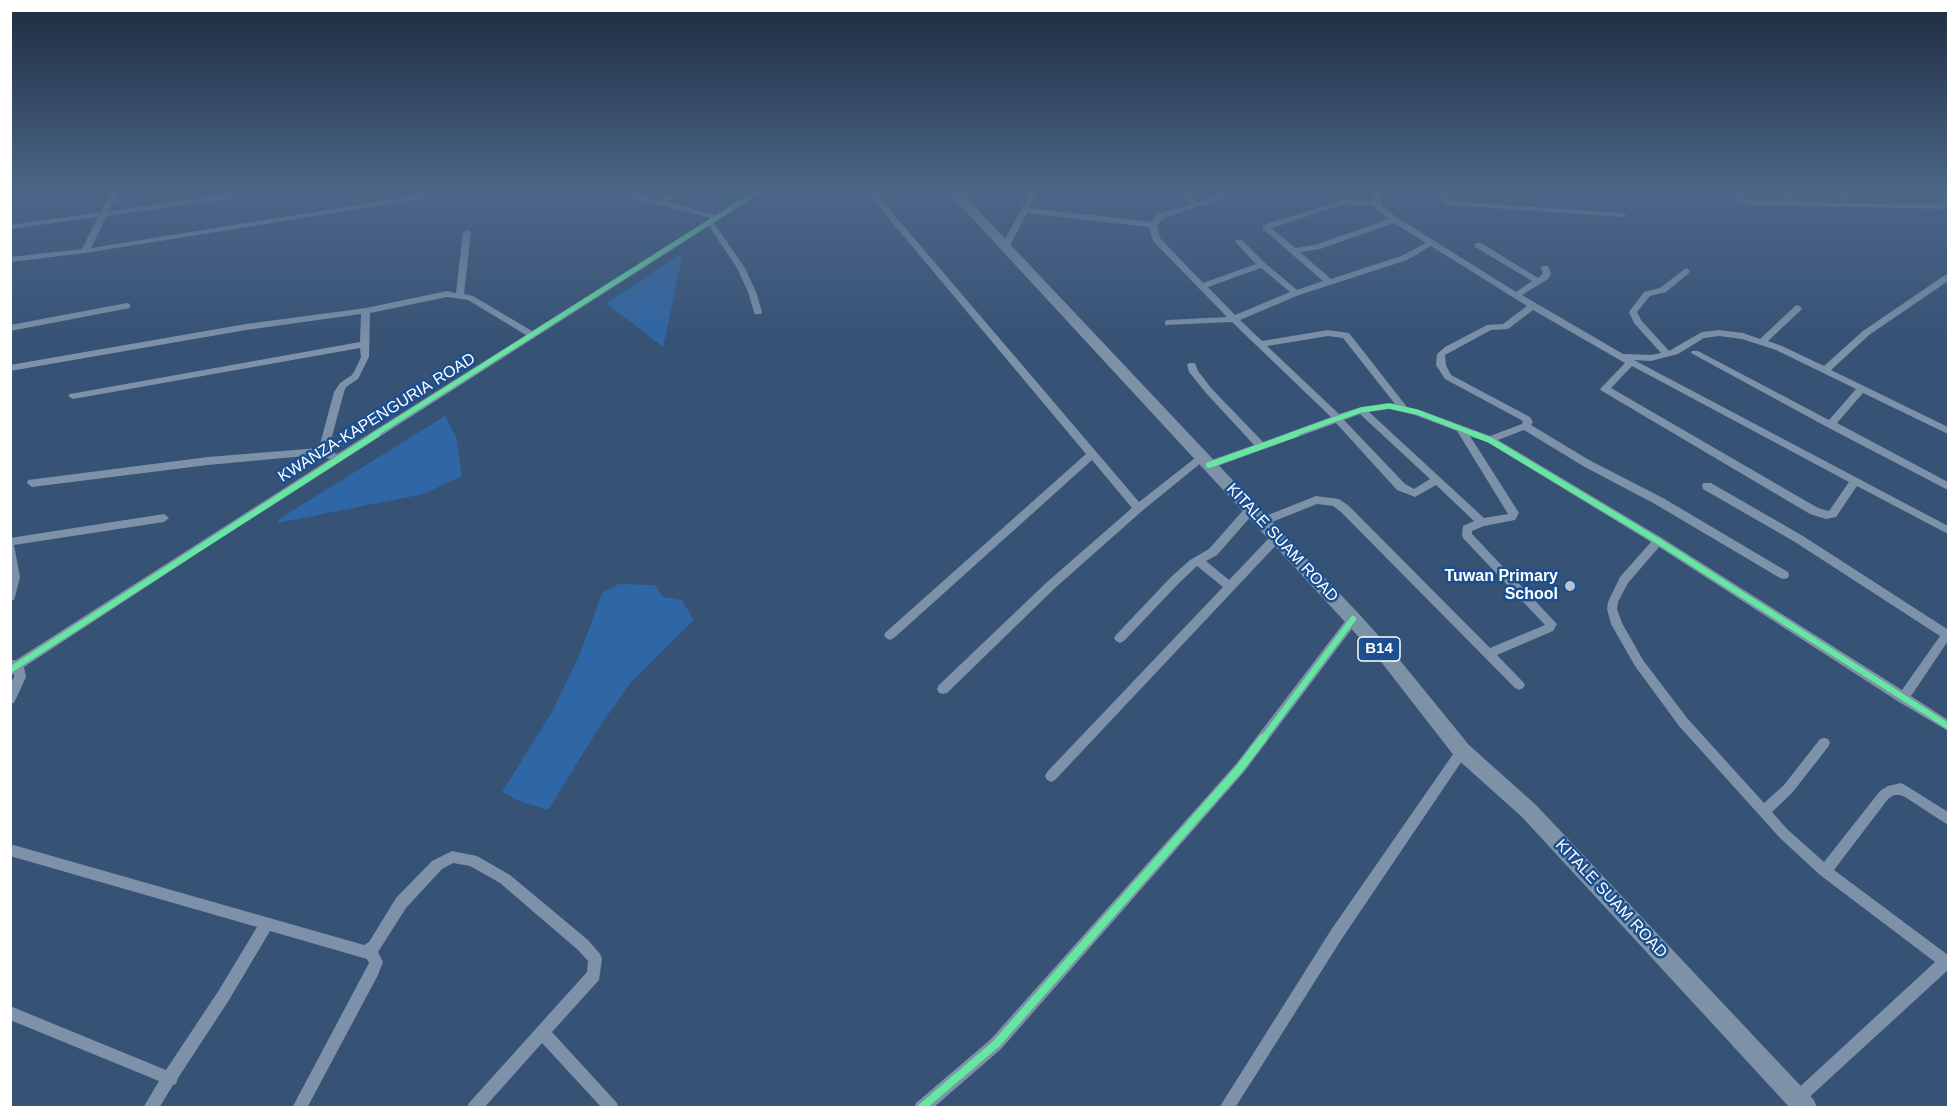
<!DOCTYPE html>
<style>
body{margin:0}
#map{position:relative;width:1959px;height:1118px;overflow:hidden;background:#365274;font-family:Arial,sans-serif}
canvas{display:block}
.frame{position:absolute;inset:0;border:12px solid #fff;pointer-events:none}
</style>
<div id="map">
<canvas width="1959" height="1118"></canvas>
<div class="frame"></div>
</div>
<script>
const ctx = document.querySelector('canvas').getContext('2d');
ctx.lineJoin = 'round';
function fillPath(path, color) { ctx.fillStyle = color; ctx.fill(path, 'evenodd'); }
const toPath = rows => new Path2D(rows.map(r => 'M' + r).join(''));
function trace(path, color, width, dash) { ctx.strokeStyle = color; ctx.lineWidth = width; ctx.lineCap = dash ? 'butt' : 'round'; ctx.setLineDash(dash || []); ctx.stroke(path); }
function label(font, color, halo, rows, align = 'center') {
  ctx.font = font + ' Arial,sans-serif'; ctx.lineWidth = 5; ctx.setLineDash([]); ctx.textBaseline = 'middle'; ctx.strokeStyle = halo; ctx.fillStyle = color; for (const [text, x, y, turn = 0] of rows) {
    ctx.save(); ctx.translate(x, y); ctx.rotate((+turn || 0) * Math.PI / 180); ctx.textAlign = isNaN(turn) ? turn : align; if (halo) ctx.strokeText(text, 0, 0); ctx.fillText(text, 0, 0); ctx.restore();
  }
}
const green = toPath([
 [683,253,663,347,606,303],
 [445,416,456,437,462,476,424,494,278,523,279,519],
 [619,584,655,585,663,597,682,600,694,620,632,681,602,723,548,810,517,800,502,792,552,712,579,656,602,593]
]);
const minor = toPath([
 [112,190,120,190,109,211,258,190,279,190,275,192,107,216,91,248,450,190,469,190,465,192,85,253,10,262,10,257,82,249,98,217,10,229,10,225,101,212,112,190],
 [613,190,621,190,659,200,675,190,684,190,667,202,716,215,755,190,764,190,714,223,745,268,756,292,762,312,761,314,755,314,754,312,748,292,737,268,709,226,201,551,24,667,26,677,14,703,10,704,10,685,14,677,14,674,10,675,10,660,16,660,330,459,316,455,208,465,32,487,27,483,28,480,208,457,319,448,334,392,340,383,352,375,355,370,361,357,360,348,73,399,68,396,70,394,360,342,361,314,246,330,10,371,10,365,246,324,366,308,447,291,456,293,463,232,467,230,471,232,464,294,473,296,532,331,711,218,613,193,613,190],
 [447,297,468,300,526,335,337,454,328,451,344,392,346,387,358,379,369,357,370,313,447,297],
 [865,190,873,190,1139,502,1199,455,1202,454,1207,458,1142,511,1054,589,947,693,943,694,939,693,937,689,939,685,1046,583,1132,508,1092,460,894,638,890,640,886,638,884,635,886,632,1086,454,865,190],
 [1031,190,1039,190,1029,208,1151,222,1158,214,1191,204,1177,190,1185,190,1197,202,1236,190,1248,190,1164,218,1157,225,1160,238,1203,283,1256,264,1235,242,1236,240,1242,240,1265,263,1297,290,1323,281,1263,229,1263,225,1344,200,1373,201,1371,190,1379,190,1383,207,1398,218,1516,292,1532,281,1475,247,1475,243,1481,243,1538,278,1543,274,1541,268,1542,266,1548,266,1551,274,1548,279,1522,295,1623,354,1651,355,1661,353,1634,323,1629,312,1644,292,1660,288,1686,268,1690,271,1689,273,1666,292,1650,296,1637,312,1641,320,1669,351,1702,332,1719,330,1743,333,1760,339,1795,306,1798,305,1802,308,1801,310,1768,341,1782,346,1824,366,1863,331,1945,275,1948,275,1948,281,1869,335,1831,370,1948,427,1948,434,1863,393,1837,423,1948,482,1948,490,1827,427,1691,353,1692,351,1698,351,1829,420,1856,389,1776,350,1742,339,1719,336,1704,338,1678,354,1651,361,1634,360,1948,526,1948,534,1857,486,1836,517,1826,519,1810,514,1602,391,1600,389,1602,387,1625,363,1533,310,1508,329,1491,330,1445,355,1446,365,1451,375,1530,417,1533,422,1531,425,1589,460,1663,498,1788,572,1789,575,1788,578,1784,579,1780,578,1655,504,1583,466,1524,430,1498,440,1662,538,1902,690,1940,636,1795,542,1703,489,1702,486,1703,483,1711,483,1803,536,1947,629,1948,629,1948,641,1911,696,1948,720,1948,731,1899,702,1659,547,1628,583,1618,602,1617,609,1622,623,1643,660,1687,718,1764,803,1784,785,1820,739,1824,738,1828,739,1830,743,1828,747,1792,793,1772,812,1788,830,1824,862,1880,791,1888,786,1901,783,1905,785,1948,812,1948,825,1905,797,1900,795,1894,795,1888,799,1834,870,1948,955,1948,970,1803,1103,1798,1105,1793,1103,1791,1098,1793,1093,1935,962,1820,875,1780,838,1679,726,1635,666,1611,624,1607,609,1608,602,1620,577,1651,542,1487,442,1470,436,1519,513,1515,520,1484,526,1472,531,1472,534,1557,624,1553,631,1497,655,1523,682,1525,685,1523,688,1519,690,1515,688,1341,512,1333,506,1317,504,1262,526,1257,522,1258,519,1316,496,1339,499,1349,506,1490,648,1545,625,1463,538,1462,535,1463,526,1474,521,1436,485,1415,497,1397,490,1336,423,1212,468,1206,468,1204,465,1206,462,1254,445,1206,393,1189,372,1187,365,1189,363,1195,363,1198,371,1212,389,1263,442,1331,417,1232,322,1165,325,1165,321,1168,320,1227,317,1153,241,1149,227,1027,213,1008,249,1002,249,1001,247,1031,190],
 [1345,204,1374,205,1376,210,1389,219,1315,245,1295,248,1272,228,1345,204],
 [1394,223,1426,243,1401,256,1331,279,1300,252,1320,249,1394,223],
 [1431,246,1527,306,1503,324,1487,325,1445,347,1437,354,1436,365,1445,379,1523,421,1522,424,1490,436,1420,410,1407,407,1349,333,1328,330,1262,341,1240,320,1299,295,1407,260,1431,246],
 [1261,268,1290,292,1235,315,1208,287,1261,268],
 [1328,336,1343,338,1395,404,1389,403,1361,407,1339,414,1267,346,1328,336],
 [1632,366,1849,482,1829,511,1818,508,1611,388,1632,366],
 [1389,409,1415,415,1457,431,1508,514,1484,518,1369,412,1389,409],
 [1360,414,1430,479,1414,489,1405,484,1344,420,1360,414],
 [1438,190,1446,190,1449,200,1451,201,1623,213,1627,215,1623,217,1449,205,1442,203,1438,190],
 [1731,190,1739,190,1746,198,1752,201,1789,201,1780,190,1788,190,1797,202,1842,203,1831,190,1839,190,1850,203,1948,205,1948,209,1751,205,1740,202,1731,190],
 [1936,190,1944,190,1948,196,1948,202,1945,202,1936,190],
 [127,303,130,304,130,308,10,331,10,325,127,303],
 [1250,506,1254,507,1255,510,1254,513,1217,555,1206,561,1229,580,1272,535,1280,535,1281,538,1280,541,1055,780,1051,782,1047,780,1045,776,1047,772,1223,587,1197,566,1179,583,1124,641,1120,643,1116,641,1114,638,1116,635,1171,577,1190,560,1209,549,1246,507,1250,506],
 [164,514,169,518,164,522,14,545,20,577,15,597,14,600,10,601,10,538,164,514],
 [1353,614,1357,616,1358,619,1357,622,1244,772,1001,1049,933,1108,914,1108,916,1103,991,1039,1236,764,1349,616,1353,614],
 [1462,746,1466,747,1468,751,1466,755,1341,940,1235,1108,1219,1108,1331,930,1458,747,1462,746],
 [10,844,364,945,369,942,396,898,432,861,452,851,477,856,510,875,588,940,600,954,602,959,599,980,552,1032,617,1103,619,1108,602,1108,542,1043,484,1108,467,1108,469,1103,587,972,588,961,578,950,500,883,470,866,453,863,442,869,406,908,378,952,383,962,378,975,307,1108,292,1108,369,963,367,959,270,931,229,1000,178,1078,176,1084,173,1085,159,1108,143,1108,159,1081,10,1020,10,1006,166,1070,219,990,257,927,10,856,10,844]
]);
const highway = toPath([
 [946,190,959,190,1359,614,1394,653,1469,745,1536,805,1814,1100,1817,1108,1790,1108,1522,817,1455,757,1382,663,1347,624,946,190]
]);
const cyclewayFar2 = toPath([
 [374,435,760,190],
 [1291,435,1361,410,1389,406,1417,412,1477,435]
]);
const cyclewayFar1 = toPath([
 [1474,434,1490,440,1658,541,1948,726],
 [1209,465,1296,434],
 [10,670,377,434],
 [1262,740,1353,619]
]);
const cycleway = toPath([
 [921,1108,996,1044,1240,768,1263,738]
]);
const markers = [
 [1570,586,6,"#b9c2ce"]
];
const shields = [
 [1379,649,42]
];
const shieldNames = [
 ["B14",1379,649]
];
const streetNames = [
 ["KWANZA-KAPENGURIA ROAD",377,418,-32],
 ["KITALE SUAM ROAD",1282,543,47],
 ["KITALE SUAM ROAD",1611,899,47]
];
const poiNames = [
 ["Tuwan Primary",1558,577],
 ["School",1558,595]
];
fillPath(green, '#2f66a5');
fillPath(minor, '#7d92a8');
fillPath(highway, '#7e92a7');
trace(cyclewayFar2, '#66e7a1', 5);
trace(cyclewayFar1, '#66e7a1', 6);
trace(cycleway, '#66e7a1', 8);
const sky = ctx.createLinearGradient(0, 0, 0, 347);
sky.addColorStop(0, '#1e2d40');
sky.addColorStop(0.55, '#4c6688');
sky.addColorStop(1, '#4c668800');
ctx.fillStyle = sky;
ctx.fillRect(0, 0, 1959, 347);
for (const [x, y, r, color] of markers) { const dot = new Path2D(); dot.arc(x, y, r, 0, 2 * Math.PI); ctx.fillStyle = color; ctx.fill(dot); trace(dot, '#1b4f8f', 2); }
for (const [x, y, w] of shields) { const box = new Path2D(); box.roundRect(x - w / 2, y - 12, w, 24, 4.5); ctx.fillStyle = '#1b4f8f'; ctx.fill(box); trace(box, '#fff', 1.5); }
label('bold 15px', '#fff', null, shieldNames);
label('16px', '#fff', '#1b4f8f', streetNames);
label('bold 16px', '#fff', '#1b4f8f', poiNames, 'right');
</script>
